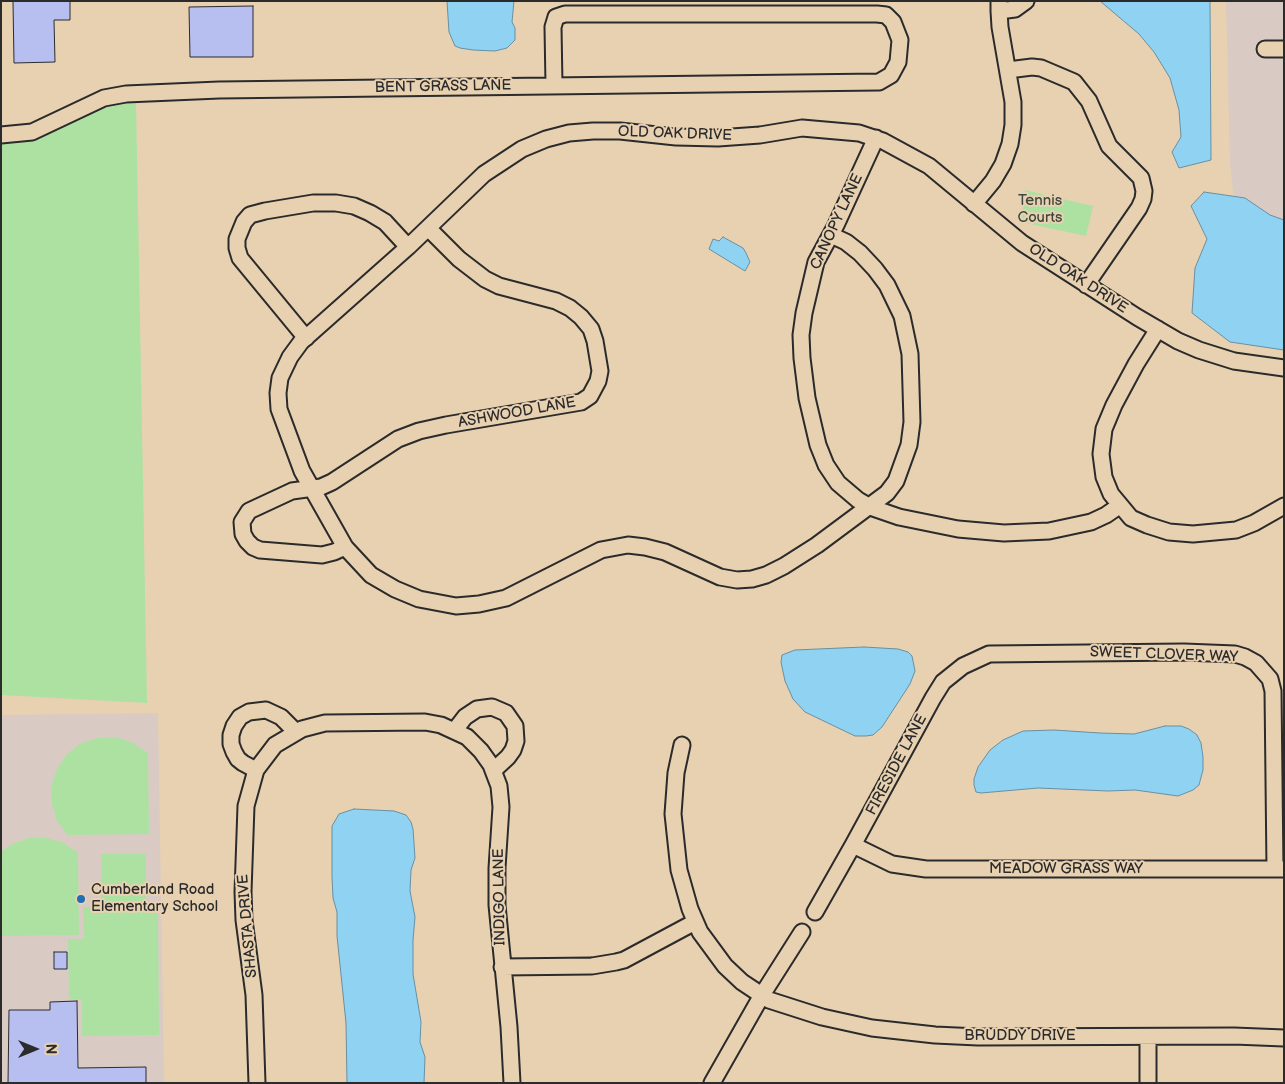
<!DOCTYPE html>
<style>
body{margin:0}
#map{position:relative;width:1285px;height:1084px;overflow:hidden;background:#e8d1b1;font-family:"Balsamiq Sans",sans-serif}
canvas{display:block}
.frame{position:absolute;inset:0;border:2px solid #2b2b2b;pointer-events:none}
.north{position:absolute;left:10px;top:1024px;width:50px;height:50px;-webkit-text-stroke:4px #e8d1b1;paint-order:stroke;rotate:90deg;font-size:14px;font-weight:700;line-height:20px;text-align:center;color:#2b2b2b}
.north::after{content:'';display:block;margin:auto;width:18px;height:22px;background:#2b2b2b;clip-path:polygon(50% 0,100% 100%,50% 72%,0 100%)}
</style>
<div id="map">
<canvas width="1285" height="1084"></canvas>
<div class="frame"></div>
<div class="north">N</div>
</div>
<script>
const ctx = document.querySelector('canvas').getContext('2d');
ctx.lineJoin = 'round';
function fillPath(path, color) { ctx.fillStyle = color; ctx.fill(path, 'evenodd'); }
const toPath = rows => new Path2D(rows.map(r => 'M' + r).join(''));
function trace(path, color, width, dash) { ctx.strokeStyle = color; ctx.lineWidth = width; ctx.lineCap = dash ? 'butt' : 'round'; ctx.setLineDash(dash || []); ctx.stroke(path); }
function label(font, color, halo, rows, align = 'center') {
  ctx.font = font + ' "Balsamiq Sans",sans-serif'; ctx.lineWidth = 4; ctx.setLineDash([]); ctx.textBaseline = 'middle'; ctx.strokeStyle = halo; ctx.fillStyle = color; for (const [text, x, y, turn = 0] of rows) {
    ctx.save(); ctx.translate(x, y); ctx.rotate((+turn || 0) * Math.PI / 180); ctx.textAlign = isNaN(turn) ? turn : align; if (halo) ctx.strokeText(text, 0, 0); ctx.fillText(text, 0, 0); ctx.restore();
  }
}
const built = toPath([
 [1226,1,1284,1,1284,280,1242,279,1230,163],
 [158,713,164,1083,1,1083,1,715]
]);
const green = toPath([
 [136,101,147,703,1,695,1,141,88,112,112,105],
 [1025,190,1093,206,1086,236,1021,222],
 [116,737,133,743,148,753,149,834,68,835,57,821,52,804,51,786,57,769,67,754,81,743,98,738],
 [29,838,47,838,64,843,78,853,79,935,1,936,1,852,12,844],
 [101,854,146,854,146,905,101,905],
 [83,907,158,907,159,1035,82,1036,82,999,69,999,68,939,84,939]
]);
const water = toPath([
 [447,1,514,1,512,22,515,28,515,40,507,48,495,51,473,50,460,48,455,46,449,32,447,1],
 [1100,1,1210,1,1211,160,1179,168,1172,152,1181,137,1179,110,1170,78,1154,52,1139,34,1100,1],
 [1204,192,1245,198,1270,215,1284,220,1284,350,1230,342,1192,313,1195,268,1207,239,1191,206,1204,192],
 [723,237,743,248,746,253,750,262,745,271,709,249,713,239,719,241,723,237],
 [864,647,898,649,908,652,912,656,915,671,910,684,882,727,873,735,866,736,855,736,805,712,793,699,785,681,781,662,782,655,795,650,864,647],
 [1165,726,1181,726,1189,729,1197,735,1201,743,1203,757,1203,770,1199,785,1193,790,1178,796,1135,790,1108,791,1038,788,981,793,976,792,974,785,974,779,978,767,990,750,1003,740,1023,731,1054,730,1100,733,1134,734,1165,726],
 [354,809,394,811,406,815,411,822,413,829,415,858,411,870,410,891,415,917,413,940,413,974,421,1022,420,1042,425,1057,424,1083,347,1083,346,1023,337,936,337,912,333,898,332,877,332,826,339,814,354,809]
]);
const building = toPath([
 [13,1,70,1,70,20,54,20,55,62,14,63,13,1],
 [253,6,253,57,190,57,189,7,253,6],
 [54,952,67,952,67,969,54,969,54,952],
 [77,1001,78,1068,146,1067,146,1083,8,1083,9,1010,50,1010,50,1002,77,1001]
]);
const minor = toPath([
 [999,1,999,11,1015,9,1026,1],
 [1265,49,1284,49],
 [1008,70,1032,67,1041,68,1074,82,1089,101,1109,146,1141,178,1144,191,1143,199,1139,208,1086,285],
 [1,135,32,132,104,98,126,94,219,90,879,82,891,75,898,62,900,40,893,22,886,15,877,14,565,14,556,17,553,27,554,85],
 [876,138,836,225,816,262,804,313,801,335,802,358,807,398,818,445,826,465,838,483,858,500,870,507,899,517,958,529,1004,533,1049,531,1091,522,1106,515,1119,506],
 [974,204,993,181,1003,164,1010,144,1013,125,1013,102,1000,27,999,11],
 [831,235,846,242,860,253,875,269,887,285,902,316,910,354,912,422,909,445,896,481,887,493,817,545,784,566,766,575,752,579,737,580,720,577,665,552,645,547,628,545,601,550,506,598,479,604,456,606,419,599,395,589,371,575,345,547,302,471,279,409,278,393,280,378,290,357,301,342,408,247,484,174,522,149,546,139,569,133,593,131,620,131,676,137,718,138,760,135,802,128,859,133,883,141,929,166,1022,243,1137,317,1178,341,1199,350,1234,361,1284,368],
 [1158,329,1136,364,1114,405,1104,429,1101,454,1104,477,1111,494,1131,518,1147,525,1169,532,1193,534,1236,530,1254,523,1284,506],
 [306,338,240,258,237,248,237,239,244,222,250,215,265,211,313,203,336,203,354,206,370,213,385,222,408,247],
 [345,547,334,552,322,555,260,550,253,547,247,541,243,534,242,522,249,511,292,491,321,487,332,482,398,439,419,431,446,425,581,402,590,396,598,381,600,371,595,341,591,329,581,317,570,308,556,301,499,286,485,279,459,259,428,228],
 [455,730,465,717,477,709,492,707,506,713,515,726,516,741,513,750,508,757,494,770],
 [682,745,676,773,673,814,679,870,690,909,700,932,725,966,742,982,769,1000,822,1017,872,1028,935,1035,978,1037,1234,1036,1284,1038],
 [256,770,243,763,238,759,234,752,231,744,231,735,234,726,240,717,249,712,266,710,281,717,296,732],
 [853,845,892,864,926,869,1284,869],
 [815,912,853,845,933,698,943,682,963,666,989,654,1184,652,1235,654,1245,657,1256,663,1270,679,1273,691,1275,869],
 [502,967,592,966,616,962,624,960,695,922],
 [1148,1037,1148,1083],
 [257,1083,254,995,244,920,243,892,246,806,256,770,275,745,302,729,325,723,425,722,441,725,467,737,481,751,491,765,499,786,501,807,497,868,497,905,509,1027,512,1083],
 [712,1083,762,995,802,932]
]);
const markers = [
 [81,899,5,"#1f6fb2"]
];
const streetNames = [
 ["BENT GRASS LANE",443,87,-1],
 ["OLD OAK DRIVE",675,134,2],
 ["CANOPY LANE",837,222,-65],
 ["OLD OAK DRIVE",1078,279,33],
 ["ASHWOOD LANE",517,413,-10],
 ["SWEET CLOVER WAY",1164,655,2],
 ["FIRESIDE LANE",897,765,-62],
 ["MEADOW GRASS WAY",1066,869],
 ["INDIGO LANE",500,897,-91],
 ["SHASTA DRIVE",248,926,-95],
 ["BRUDDY DRIVE",1020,1036]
];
const parkNames = [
 ["Tennis",1040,201],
 ["Courts",1040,218]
];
const poiNames = [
 ["Cumberland Road",91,890],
 ["Elementary School",91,907]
];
fillPath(built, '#d9cbc4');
fillPath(green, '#ade1a2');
fillPath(water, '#90d2f2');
trace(water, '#688fa2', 1);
fillPath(building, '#b7bef0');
trace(building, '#2b2b2b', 1);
trace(minor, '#2b2b2b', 19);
trace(minor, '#e8d1b1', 15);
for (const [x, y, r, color] of markers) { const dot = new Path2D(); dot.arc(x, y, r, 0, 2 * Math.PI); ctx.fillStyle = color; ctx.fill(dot); trace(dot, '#e8d1b1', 2); }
label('15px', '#2b2b2b', '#e8d1b1', streetNames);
label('15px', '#3e463d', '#e8d1b1', parkNames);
label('15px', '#2b2b2b', '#e8d1b1', poiNames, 'left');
</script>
